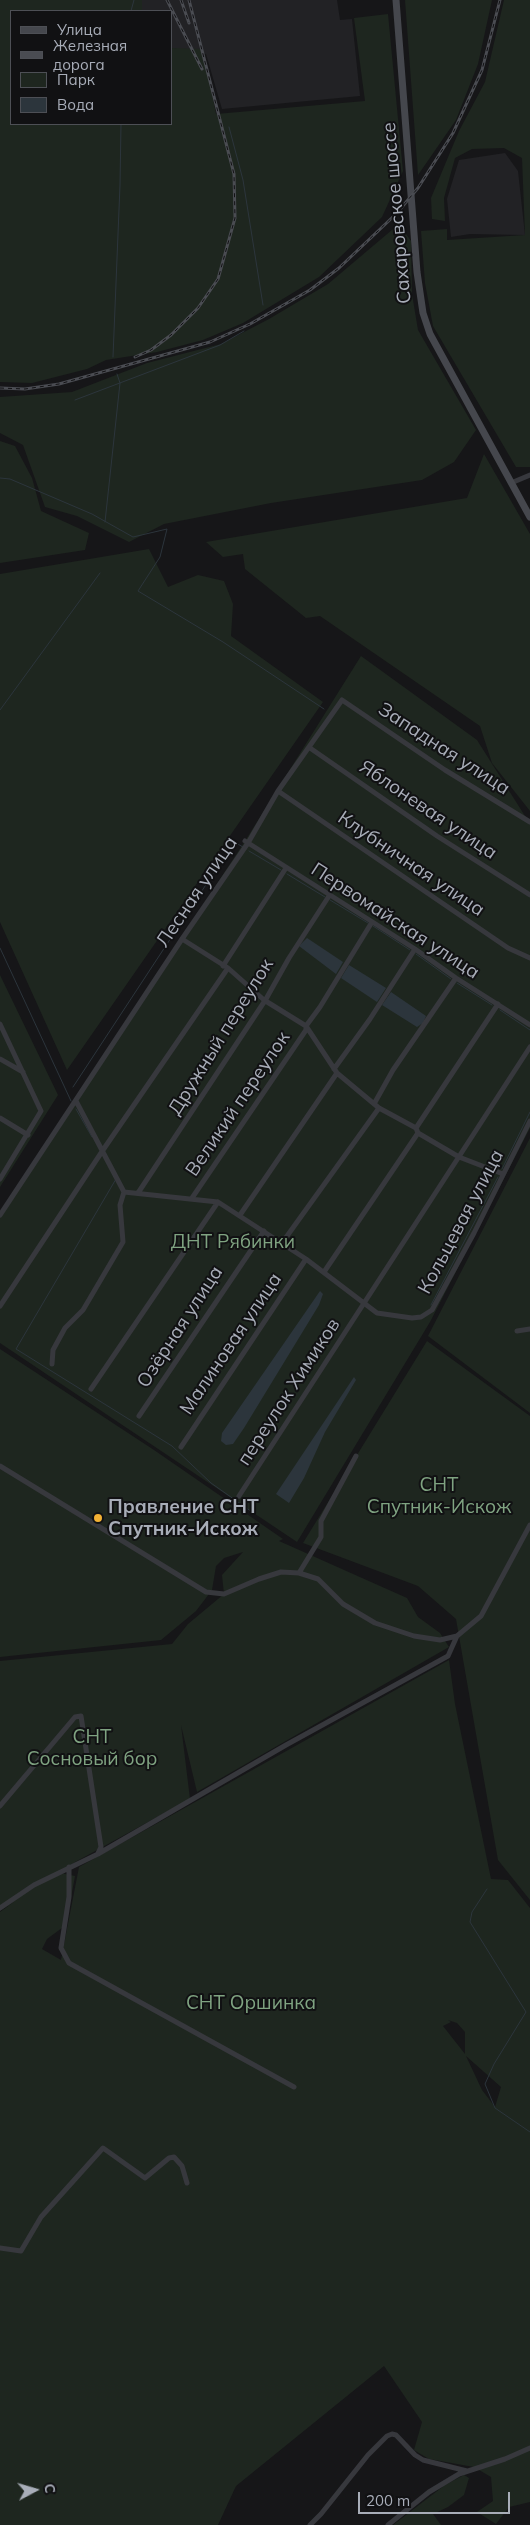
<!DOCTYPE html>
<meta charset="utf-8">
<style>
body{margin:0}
#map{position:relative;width:530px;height:2525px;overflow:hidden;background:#161618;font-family:Mulish,sans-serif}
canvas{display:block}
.legend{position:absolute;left:10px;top:10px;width:162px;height:115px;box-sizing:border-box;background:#111113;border:1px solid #4d4f55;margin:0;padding:6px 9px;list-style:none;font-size:15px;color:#a8adb8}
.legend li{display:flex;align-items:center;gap:10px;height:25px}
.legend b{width:25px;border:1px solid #4d4f55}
.north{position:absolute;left:10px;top:2465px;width:50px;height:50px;-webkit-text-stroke:4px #111113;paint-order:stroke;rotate:84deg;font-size:14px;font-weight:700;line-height:20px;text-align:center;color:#a8adb8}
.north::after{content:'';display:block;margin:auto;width:18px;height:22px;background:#a8adb8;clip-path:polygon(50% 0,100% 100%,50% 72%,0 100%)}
.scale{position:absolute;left:358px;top:2492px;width:152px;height:22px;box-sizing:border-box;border:2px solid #a8adb8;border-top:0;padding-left:6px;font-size:15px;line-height:18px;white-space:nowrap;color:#a8adb8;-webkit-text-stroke:4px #111113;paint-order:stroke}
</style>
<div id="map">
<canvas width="530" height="2525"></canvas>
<ul class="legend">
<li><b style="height:6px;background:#45474d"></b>Улица</li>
<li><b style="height:6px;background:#4a4c52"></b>Железная дорога</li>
<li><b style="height:14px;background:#1e261f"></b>Парк</li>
<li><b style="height:14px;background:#2c353c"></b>Вода</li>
</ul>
<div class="north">С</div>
<div class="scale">200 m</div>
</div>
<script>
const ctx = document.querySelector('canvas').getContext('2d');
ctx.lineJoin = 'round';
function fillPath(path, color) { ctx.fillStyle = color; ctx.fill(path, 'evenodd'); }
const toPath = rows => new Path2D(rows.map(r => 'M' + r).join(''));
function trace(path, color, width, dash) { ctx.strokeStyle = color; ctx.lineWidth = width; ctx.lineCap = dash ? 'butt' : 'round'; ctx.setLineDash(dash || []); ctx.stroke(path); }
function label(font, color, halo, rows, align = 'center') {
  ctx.font = font + ' Mulish,sans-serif'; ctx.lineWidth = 4; ctx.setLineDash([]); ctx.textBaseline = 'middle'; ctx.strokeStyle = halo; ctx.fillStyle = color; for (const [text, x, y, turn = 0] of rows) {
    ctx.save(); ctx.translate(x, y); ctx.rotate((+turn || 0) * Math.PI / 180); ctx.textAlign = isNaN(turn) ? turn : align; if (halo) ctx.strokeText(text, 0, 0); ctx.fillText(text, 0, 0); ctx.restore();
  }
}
const built = toPath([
 [140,0,337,0,340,20,352,19,360,96,222,109,206,54,171,48,171,11,141,11],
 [505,153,518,171,525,235,470,234,451,237,447,199,459,160]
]);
const green = toPath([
 [0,0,142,0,142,11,11,11,11,124,171,124,171,48,203,49,216,114,365,101,354,18,388,14,403,171,382,217,319,277,243,323,203,340,157,352,106,360,87,369,32,383,0,382],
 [405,0,492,0,478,64,456,120,418,175],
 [504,0,530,0,530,467,516,467,433,326,425,283,421,231,447,229,447,240,525,235,522,158,504,148,472,149,455,158,444,198,445,221,432,219,431,198,459,131,485,82],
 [399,224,411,241,412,294,418,330,476,430,454,462,422,480,271,503,164,524,129,542,77,516,45,507,23,445,0,433,0,397,72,392,147,363,221,344,269,319,328,284],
 [0,441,15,446,32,478,41,511,89,533,85,550,0,563],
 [484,454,530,534,530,811,492,763,480,726,320,616,306,618,245,569,243,554,223,557,206,542,467,498],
 [149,549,168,587,198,575,224,581,233,604,231,636,323,702,67,1070,0,922,0,574],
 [361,656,477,740,530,824,530,1128,430,1322,297,1542,0,1343,0,1214,245,841],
 [0,975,58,1095,0,1187],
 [530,1138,530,1413,428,1336],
 [427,1341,530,1416,530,1900,498,1860,456,1619,418,1586,303,1543],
 [0,1349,154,1450,283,1539,279,1541,407,1598,418,1617,440,1633,449,1647,197,1792,181,1725,190,1799,77,1861,46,1881,61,1873,75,1876,66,1925,47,1939,42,1949,61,1960,79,1867,449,1660,455,1704,491,1879,508,1880,530,1908,530,2502,509,2507,496,2524,477,2512,493,2501,491,2477,474,2467,429,2459,414,2450,422,2422,384,2366,236,2486,218,2525,0,2525,0,1912,14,1902,0,1911,0,1661,172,1644,188,1624,224,1594,222,1575,243,1552,224,1558,216,1566,212,1590,196,1611,161,1640,0,1657],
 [448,2020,457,2023,465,2032,465,2054,443,2026,451,2022],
 [466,2056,501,2087,495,2107,482,2090],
 [464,2475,469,2478,464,2495,448,2507,433,2514,441,2525,393,2525,445,2485]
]);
const water = toPath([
 [307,938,343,962,336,974,299,946],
 [349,965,386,988,377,1002,341,978],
 [391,992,426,1016,423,1023,417,1027,382,1005],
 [320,1291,323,1294,319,1305,244,1428,233,1444,226,1445,221,1441,222,1433],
 [354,1377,356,1380,325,1432,304,1478,289,1503,276,1494]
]);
const stream = toPath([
 [131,11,134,0],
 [229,127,243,180,263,305],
 [113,357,120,185,121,124],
 [75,400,220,345,244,331],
 [0,478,10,479,92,514,133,537,167,529,160,557,138,591,223,642,324,709],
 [105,522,120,383,117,374],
 [0,710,100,573],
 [249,851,281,870],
 [287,874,325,897],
 [330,900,368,923],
 [373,926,410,950],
 [0,948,71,1101],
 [416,954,451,979],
 [457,983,492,1005],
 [500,1010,530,1030],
 [73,1087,234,842,243,847],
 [76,1109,92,1137],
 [502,1169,530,1112],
 [116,1179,16,1349,172,1446,211,1483,252,1512],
 [431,1305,498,1177],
 [487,1889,472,1912,470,1922,526,2012,494,2064,485,2084,495,2108,530,2132]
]);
const street = toPath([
 [511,483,530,475],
 [310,748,437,836,530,895],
 [278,791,508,948,530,958],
 [245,841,415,949,456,978,530,1025],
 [182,939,228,968,264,1000,306,1026,337,1073,379,1108,416,1128,418,1133,459,1157,503,1174],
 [223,966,286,868],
 [0,1024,41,1111,0,1179],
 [0,1059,23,1072],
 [334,1069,370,1019,415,949],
 [76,1101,124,1192,218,1202,306,1259,377,1313,412,1318,421,1317,432,1310,474,1233,530,1121],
 [374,1104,393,1070,456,978],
 [0,1118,28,1135],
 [416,1128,498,1004],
 [138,1193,266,999,289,958,329,896],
 [192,1198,306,1030,306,1026,320,1007,372,922],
 [0,1215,182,939,248,843,278,791,342,700,445,770,530,822],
 [240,1215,337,1073],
 [282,1243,379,1108],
 [324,1272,418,1133],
 [0,1306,103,1150,228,968],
 [517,1331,530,1329],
 [52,1364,53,1350,65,1328,83,1310,123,1242,120,1205,124,1192],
 [91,1389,218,1202],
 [139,1416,264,1231],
 [181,1447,306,1259],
 [0,1466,206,1592,224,1594,259,1579,281,1572,299,1573,318,1579,343,1604,375,1623,414,1636,440,1640,457,1636],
 [239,1496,530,1047],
 [299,1573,321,1537,321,1521,356,1456],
 [0,1806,75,1717,81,1716,101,1847,98,1853],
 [69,1867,69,1897,61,1948,69,1963,294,2087],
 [0,1908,34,1885,98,1854,286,1745,448,1656,457,1636,481,1616,530,1525],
 [0,2248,21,2251,41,2217,103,2148,145,2178,169,2158,174,2157,182,2166,187,2183],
 [310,2525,321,2514,368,2455,387,2436,392,2434,396,2435,415,2455,423,2460,467,2471],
 [388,2525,429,2492,459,2474,505,2459,530,2448]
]);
const secondary = toPath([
 [396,0,417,272,423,313,430,334,530,517]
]);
const rail = toPath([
 [167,0,202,69],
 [181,0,189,23],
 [135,357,151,350,171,335,198,308,218,279,235,218,234,174,189,0],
 [0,388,25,389,59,384,210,342,250,324,310,290,339,268,396,214,418,188,453,133,482,70,500,0]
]);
const markers = [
 [98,1518,5,"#f2b134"]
];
const streetNames = [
 ["Сахаровское шоссе",397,213,-95],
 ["Западная улица",444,749,33],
 ["Яблоневая улица",428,810,34],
 ["Клубничная улица",411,864,34],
 ["Лесная улица",197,892,-56],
 ["Первомайская улица",395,921,33],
 ["Дружный переулок",221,1037,-58],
 ["Великий переулок",238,1104,-56],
 ["Кольцевая улица",461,1222,-62],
 ["Озёрная улица",180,1327,-57],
 ["Малиновая улица",231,1344,-56],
 ["переулок Химиков",289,1392,-57]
];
const parkNames = [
 ["ДНТ Рябинки",233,1242],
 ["СНТ",439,1485],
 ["Спутник-Искож",439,1507],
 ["СНТ",92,1737],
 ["Сосновый бор",92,1759],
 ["СНТ Оршинка",251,2003]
];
const poiNames = [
 ["Правление СНТ",108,1507],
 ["Спутник-Искож",108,1529]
];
fillPath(built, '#222225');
fillPath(green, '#1e261f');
fillPath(water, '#2c353c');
trace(stream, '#2c353c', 1);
trace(street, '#37383d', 5);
trace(secondary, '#45474d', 7);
trace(rail, '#4a4c52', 3);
trace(rail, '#111113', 1, [4]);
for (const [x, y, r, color] of markers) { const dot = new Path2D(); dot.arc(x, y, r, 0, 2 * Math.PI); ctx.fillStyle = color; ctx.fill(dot); trace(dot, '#111113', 2); }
label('19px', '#a8adb8', '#111113', streetNames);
label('19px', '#7fa381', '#111113', parkNames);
label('bold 19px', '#a8adb8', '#111113', poiNames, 'left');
</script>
